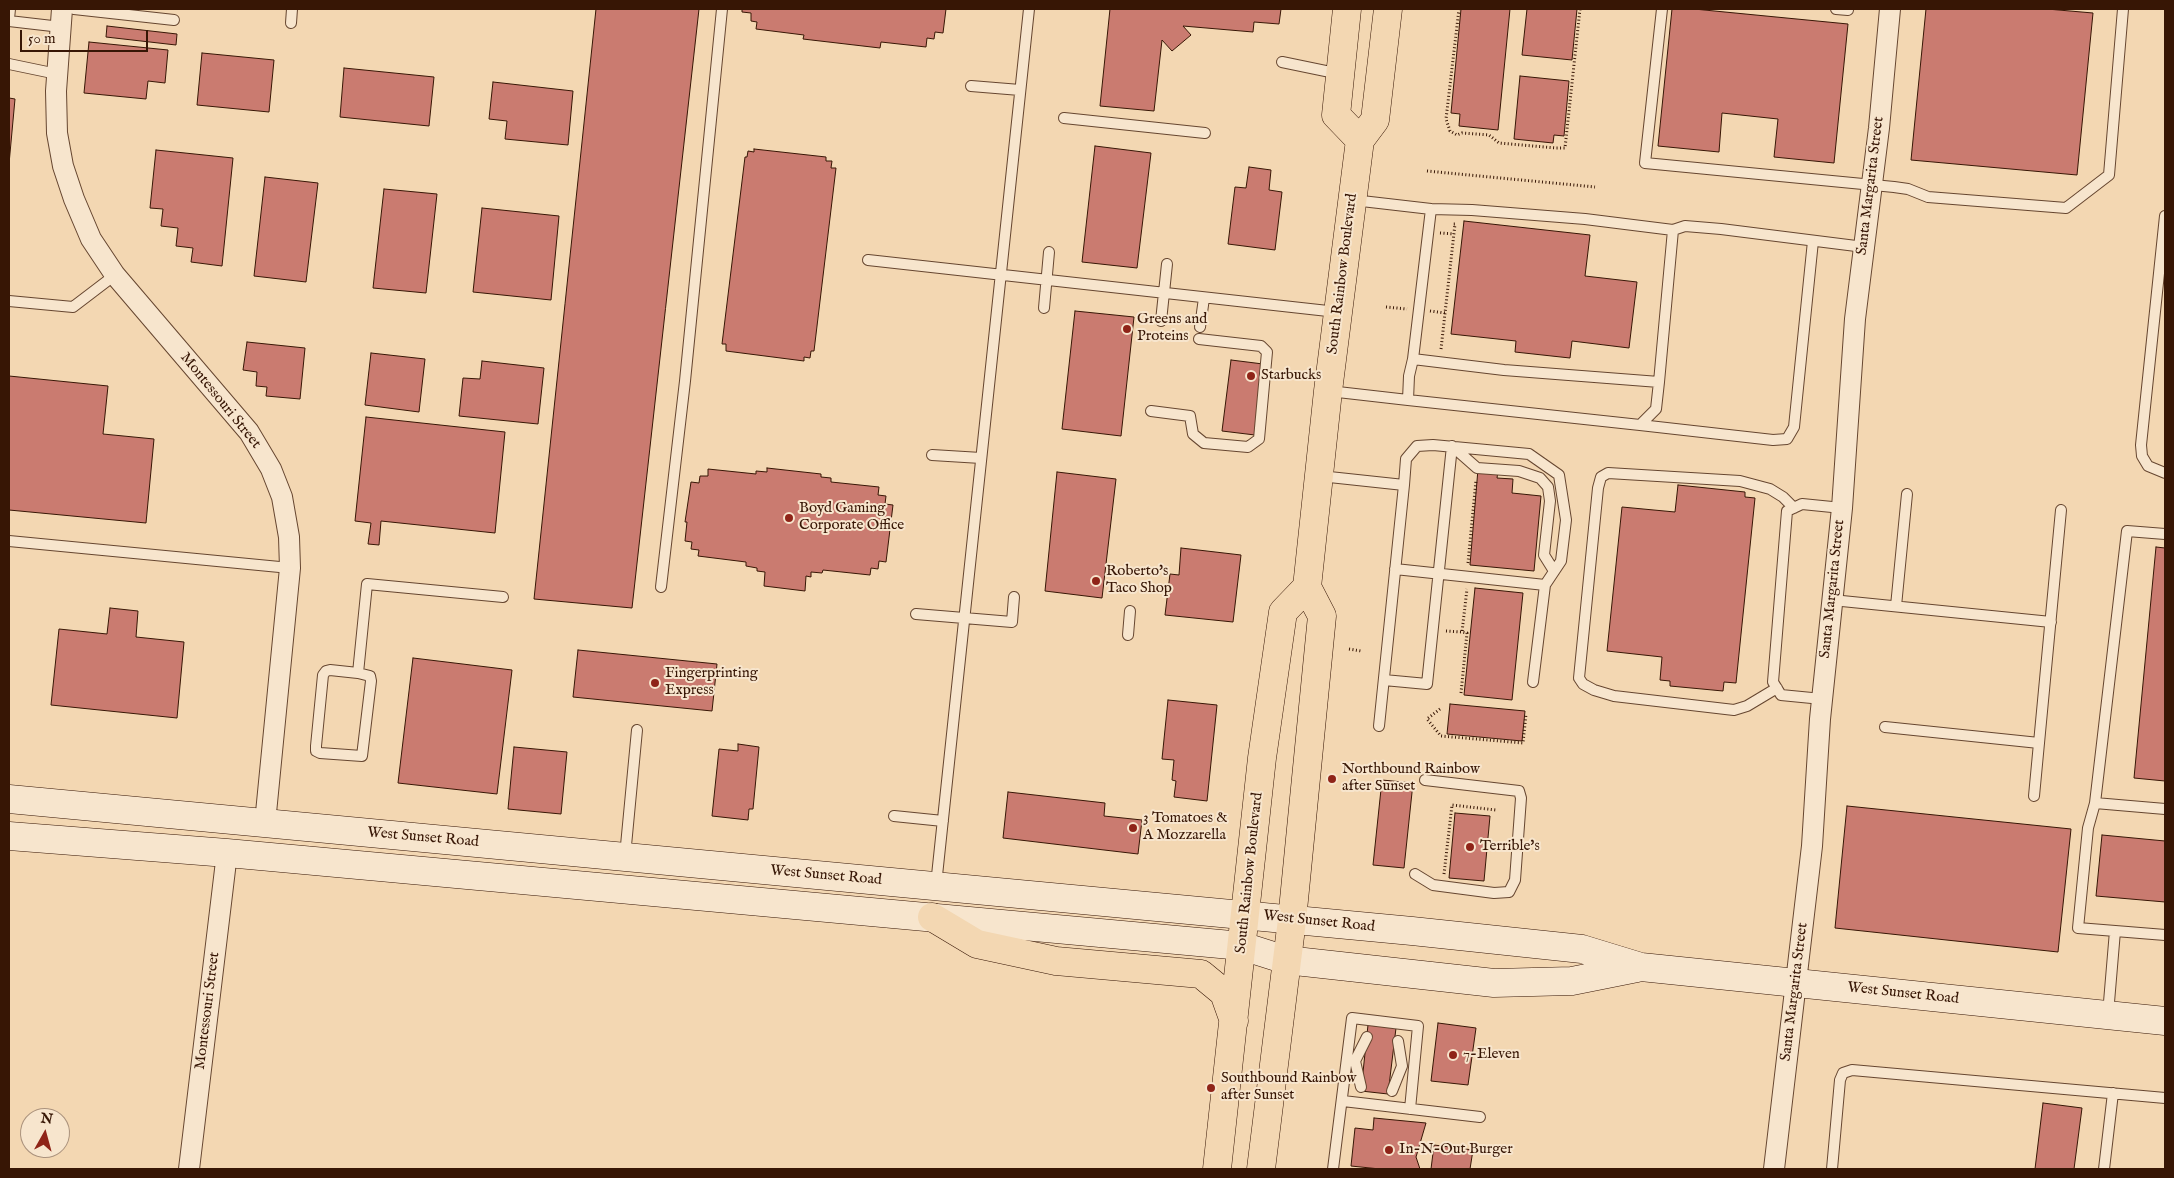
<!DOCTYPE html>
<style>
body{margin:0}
#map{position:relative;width:2174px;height:1178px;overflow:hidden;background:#f3d7b2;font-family:"IM FELL English",serif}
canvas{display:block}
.frame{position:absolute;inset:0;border:10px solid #371605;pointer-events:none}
.north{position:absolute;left:20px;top:1108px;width:50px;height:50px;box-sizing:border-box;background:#f7e5cd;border:1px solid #aa927d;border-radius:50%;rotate:7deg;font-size:14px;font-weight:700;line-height:20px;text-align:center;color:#371605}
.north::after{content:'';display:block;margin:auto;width:18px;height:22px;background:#8f2418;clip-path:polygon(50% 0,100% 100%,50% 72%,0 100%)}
.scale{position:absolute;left:20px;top:30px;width:128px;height:22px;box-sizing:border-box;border:2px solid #371605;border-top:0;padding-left:6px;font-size:15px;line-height:18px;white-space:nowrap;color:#371605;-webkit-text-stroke:4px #f7e5cd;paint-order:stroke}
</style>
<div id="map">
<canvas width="2174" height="1178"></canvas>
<div class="frame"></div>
<div class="north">N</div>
<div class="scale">50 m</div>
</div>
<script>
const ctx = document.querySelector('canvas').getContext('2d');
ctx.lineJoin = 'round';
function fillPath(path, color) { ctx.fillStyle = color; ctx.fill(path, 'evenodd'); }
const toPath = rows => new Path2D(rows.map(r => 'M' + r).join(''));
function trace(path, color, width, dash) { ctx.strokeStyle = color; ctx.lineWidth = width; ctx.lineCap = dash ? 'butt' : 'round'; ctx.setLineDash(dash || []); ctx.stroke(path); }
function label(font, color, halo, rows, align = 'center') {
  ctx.font = font + ' "IM FELL English",serif'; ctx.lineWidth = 4; ctx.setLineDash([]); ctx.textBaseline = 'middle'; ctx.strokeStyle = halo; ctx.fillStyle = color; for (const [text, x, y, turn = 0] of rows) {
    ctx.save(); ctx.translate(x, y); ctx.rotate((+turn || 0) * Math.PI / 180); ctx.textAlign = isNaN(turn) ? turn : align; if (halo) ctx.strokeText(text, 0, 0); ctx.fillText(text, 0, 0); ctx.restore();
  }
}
const building = toPath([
 [596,9,699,9,632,608,534,599,596,9],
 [742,9,946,9,943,33,935,32,934,39,927,38,926,47,881,42,880,48,803,39,804,35,756,29,757,22,751,21,751,13,742,12,742,9],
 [1110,9,1281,9,1279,24,1254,22,1253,32,1183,26,1191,35,1172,51,1162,40,1154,111,1100,106,1110,9],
 [1461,9,1510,9,1498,130,1459,126,1460,114,1451,113,1461,9],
 [1527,9,1577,9,1572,60,1522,55,1527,9],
 [1672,9,1694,9,1848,24,1834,163,1774,157,1778,119,1722,113,1719,152,1658,146,1672,9],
 [1926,9,2047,9,2093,13,2077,175,1911,160,1926,9],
 [107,26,177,34,176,45,106,37,107,26],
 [89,42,168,50,165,83,148,81,146,99,84,93,89,42],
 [202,53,274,60,269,112,197,105,202,53],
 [344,68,434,77,429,126,340,117,344,68],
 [1520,76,1569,81,1564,136,1554,135,1553,143,1514,139,1520,76],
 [493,82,573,91,568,145,505,139,507,121,489,119,493,82],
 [9,98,15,99,9,164,9,98],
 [1095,146,1151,153,1137,268,1082,262,1095,146],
 [754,149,826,157,826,161,832,161,831,168,836,168,814,351,811,351,810,358,804,357,804,361,726,351,726,344,722,344,745,157,747,157,748,151,754,152,754,149],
 [156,150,233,158,222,266,191,262,193,248,176,246,178,228,161,226,163,209,150,208,156,150],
 [1249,167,1271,170,1269,190,1282,192,1275,250,1228,244,1235,187,1246,188,1249,167],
 [265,177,318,183,306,282,254,276,265,177],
 [384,189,437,194,426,293,373,288,384,189],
 [482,208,559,216,551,300,473,292,482,208],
 [1464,221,1590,235,1585,276,1637,282,1629,348,1572,341,1570,358,1515,352,1516,341,1451,334,1464,221],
 [1075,311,1134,317,1121,436,1062,429,1075,311],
 [247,342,305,348,300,399,266,396,267,387,256,386,257,372,243,370,247,342],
 [371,353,425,359,419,412,365,405,371,353],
 [1231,360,1263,364,1255,435,1222,431,1231,360],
 [482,361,544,368,538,424,459,416,463,378,480,379,482,361],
 [9,376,108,386,103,434,154,439,146,523,9,510,9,376],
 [366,417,505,432,495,533,381,521,379,545,368,544,371,523,355,521,366,417],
 [767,468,821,474,821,477,831,478,831,482,879,487,878,495,886,496,885,504,893,505,886,562,879,561,878,569,871,568,870,575,823,570,822,573,811,572,811,577,806,576,805,591,764,586,765,572,757,571,757,568,746,566,746,562,698,556,699,550,691,549,692,542,685,541,687,522,685,522,691,482,699,483,700,476,708,476,708,469,756,474,756,471,767,472,767,468],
 [1478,469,1498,471,1497,478,1513,479,1512,493,1541,496,1534,571,1470,565,1478,469],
 [1057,472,1116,479,1102,598,1045,591,1057,472],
 [1678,485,1745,492,1745,497,1755,498,1736,683,1724,682,1723,691,1670,686,1670,681,1660,680,1662,657,1607,651,1622,507,1675,512,1678,485],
 [2156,547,2165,548,2165,781,2134,778,2156,547],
 [1181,548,1241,555,1233,622,1165,615,1170,574,1179,575,1181,548],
 [1475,588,1523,593,1512,700,1464,695,1475,588],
 [110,608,138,611,136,637,184,642,177,718,51,705,59,629,107,634,110,608],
 [578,650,717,664,712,711,573,697,578,650],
 [413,658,512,670,497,794,398,783,413,658],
 [1168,700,1217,705,1207,801,1174,797,1176,781,1172,780,1174,760,1162,759,1168,700],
 [1450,704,1525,711,1522,741,1447,734,1450,704],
 [738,744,759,747,753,809,749,809,748,820,712,816,719,749,738,751,738,744],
 [514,747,567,752,561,814,508,809,514,747],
 [1382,780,1413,783,1404,868,1373,865,1382,780],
 [1008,792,1105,803,1104,816,1142,820,1138,854,1003,838,1008,792],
 [1847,806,2071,829,2058,952,1835,928,1847,806],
 [1455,813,1490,816,1484,881,1449,878,1455,813],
 [2102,835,2165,841,2165,902,2096,896,2102,835],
 [1438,1023,1476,1028,1468,1085,1431,1081,1438,1023],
 [1368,1025,1396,1028,1388,1094,1361,1091,1368,1025],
 [2043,1103,2082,1108,2074,1169,2035,1169,2043,1103],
 [1374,1118,1426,1123,1416,1157,1420,1169,1380,1169,1351,1166,1355,1128,1373,1130,1374,1118],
 [1434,1145,1473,1150,1470,1169,1431,1169,1434,1145]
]);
const path = toPath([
 [1459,9,1446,119,1450,131,1457,135,1462,133,1489,135,1499,143,1556,148,1565,148,1580,9],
 [1427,171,1595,187],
 [1440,233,1454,234],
 [1386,307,1407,309],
 [1430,311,1445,313],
 [1441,349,1455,224,1453,224],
 [1468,563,1476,480],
 [1446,631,1462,632],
 [1349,649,1361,651],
 [1461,693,1467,633,1462,632,1467,589],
 [1440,709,1427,719,1441,736,1523,743,1526,714],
 [1444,874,1452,805,1496,810]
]);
const lane = toPath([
 [74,9,174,20],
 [1662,9,1645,163,1894,187,1908,189,1928,197,2066,208,2109,175,2123,9],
 [1836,9,1848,10],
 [9,19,10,9],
 [9,21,61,27],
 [291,23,292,9],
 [1282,62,1340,74],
 [9,64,57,74],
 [971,86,1020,90],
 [1064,118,1205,133],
 [1353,200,1431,209,1413,359,1504,370,1659,382,1673,230,1585,219,1472,210,1431,209],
 [2165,216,2141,445,2142,456,2148,466,2165,473],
 [1673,230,1685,226,1721,229,1864,247],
 [868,260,1337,312],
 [9,301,73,307,115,275],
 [1044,308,1049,252],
 [1161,321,1167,264],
 [1200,327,1204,298],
 [1329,391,1408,400,1409,376,1413,359],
 [1408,400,1640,425,1656,409,1659,382],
 [1151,411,1190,416,1193,434,1204,443,1248,447,1259,439,1267,352,1261,346,1199,339],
 [1640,425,1773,440,1787,439,1794,427,1813,241],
 [1452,446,1477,468,1519,471,1540,478,1548,487,1550,501,1544,555,1554,571],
 [932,455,981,458],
 [1320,476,1404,485,1379,726],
 [1404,485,1406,459,1417,446,1433,445,1529,454,1559,475,1566,520,1561,561,1545,585,1533,682],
 [2165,534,2127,531,2095,803,2088,828,2078,928,2165,935],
 [9,541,290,568],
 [1395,569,1545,585],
 [661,587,685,381,722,9],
 [1832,600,2051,622],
 [1896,606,1907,494],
 [916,614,1012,622,1014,597],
 [1128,635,1130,611],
 [358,673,370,676,371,681,362,756,320,753,316,751,316,746,323,675,326,671,330,670,358,673,367,584,503,597],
 [1384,680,1427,684,1452,446],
 [1777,688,1747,706,1734,710,1614,696,1594,690,1583,684,1579,678,1598,488,1601,477,1608,473,1740,481,1770,489,1783,497,1794,508],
 [1822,699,1781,695,1773,682,1787,511,1802,504,1842,508],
 [1885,727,2039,743],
 [2034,796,2061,510],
 [2095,803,2165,809],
 [894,816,943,821],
 [625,856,637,730],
 [1415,874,1433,885,1494,893,1509,892,1515,880,1521,798,1519,791,1425,780],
 [936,885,1029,9],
 [2108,1014,2115,931],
 [1361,1087,1355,1061,1367,1037],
 [1392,1091,1402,1066,1398,1041],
 [1343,1101,1480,1117],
 [1333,1169,1352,1018,1418,1026,1410,1109],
 [1832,1169,1840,1080,1843,1073,1852,1070,2165,1098],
 [2104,1169,2113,1093]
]);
const street = toPath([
 [62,9,56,91,57,133,63,166,74,199,91,239,115,275,249,432,271,469,282,497,289,537,290,568,265,823],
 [189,1169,227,853],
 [1774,1169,1812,846,1820,719,1842,508,1855,319,1879,128,1890,9]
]);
const secondary = toPath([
 [9,799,1412,931,1582,949,1641,967,2165,1021],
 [9,836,227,853,1242,946,1286,960,1494,983,1572,981,1637,968]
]);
const primary = toPath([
 [1347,9,1336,115,1360,140],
 [932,917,977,944,1056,961,1201,974,1224,993,1234,1021],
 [1217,1169,1262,758,1283,612,1307,587],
 [1261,1169,1292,920,1322,616,1307,587,1328,391,1360,140,1375,120,1388,9]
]);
const markers = [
 [1127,329,5,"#8f2418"],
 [1251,376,5,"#8f2418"],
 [789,518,5,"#8f2418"],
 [1096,581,5,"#8f2418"],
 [655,683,5,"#8f2418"],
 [1332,779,5,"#8f2418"],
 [1133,828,5,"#8f2418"],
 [1470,847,5,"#8f2418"],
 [1453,1055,5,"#8f2418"],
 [1211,1088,5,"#8f2418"],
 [1389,1150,5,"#8f2418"]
];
const streetNames = [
 ["Santa Margarita Street",1871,186,-83],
 ["South Rainbow Boulevard",1343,274,-83],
 ["Montessouri Street",220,401,51],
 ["Santa Margarita Street",1833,589,-84],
 ["West Sunset Road",423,838,5],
 ["South Rainbow Boulevard",1250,873,-84],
 ["West Sunset Road",826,876,5],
 ["West Sunset Road",1319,922,6],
 ["Santa Margarita Street",1795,992,-83],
 ["West Sunset Road",1903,994,6],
 ["Montessouri Street",208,1011,-83]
];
const poiNames = [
 ["Greens and",1137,320],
 ["Proteins",1137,337],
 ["Starbucks",1261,376],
 ["Boyd Gaming",799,509],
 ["Corporate Office",799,526],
 ["Roberto's",1106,572],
 ["Taco Shop",1106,589],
 ["Fingerprinting",665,674],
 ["Express",665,691],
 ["Northbound Rainbow",1342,770],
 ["after Sunset",1342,787],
 ["3 Tomatoes &",1143,819],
 ["A Mozzarella",1143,836],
 ["Terrible's",1480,847],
 ["7-Eleven",1463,1055],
 ["Southbound Rainbow",1221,1079],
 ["after Sunset",1221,1096],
 ["In-N-Out Burger",1399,1150]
];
fillPath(building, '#ca7b70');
trace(building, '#371605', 1);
trace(lane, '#664630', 12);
trace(street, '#664630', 22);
trace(secondary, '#371605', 29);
trace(primary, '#371605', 29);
trace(path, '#371605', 3, [1, 2.5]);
trace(lane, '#f7e5cd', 10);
trace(street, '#f7e5cd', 20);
trace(secondary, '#f7e5cd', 28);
trace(primary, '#f3d7b2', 28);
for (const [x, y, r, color] of markers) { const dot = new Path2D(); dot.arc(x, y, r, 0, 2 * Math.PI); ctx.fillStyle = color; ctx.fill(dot); trace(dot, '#f7e5cd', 2); }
label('15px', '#371605', '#f7e5cd', streetNames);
label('15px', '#371605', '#f7e5cd', poiNames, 'left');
</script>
